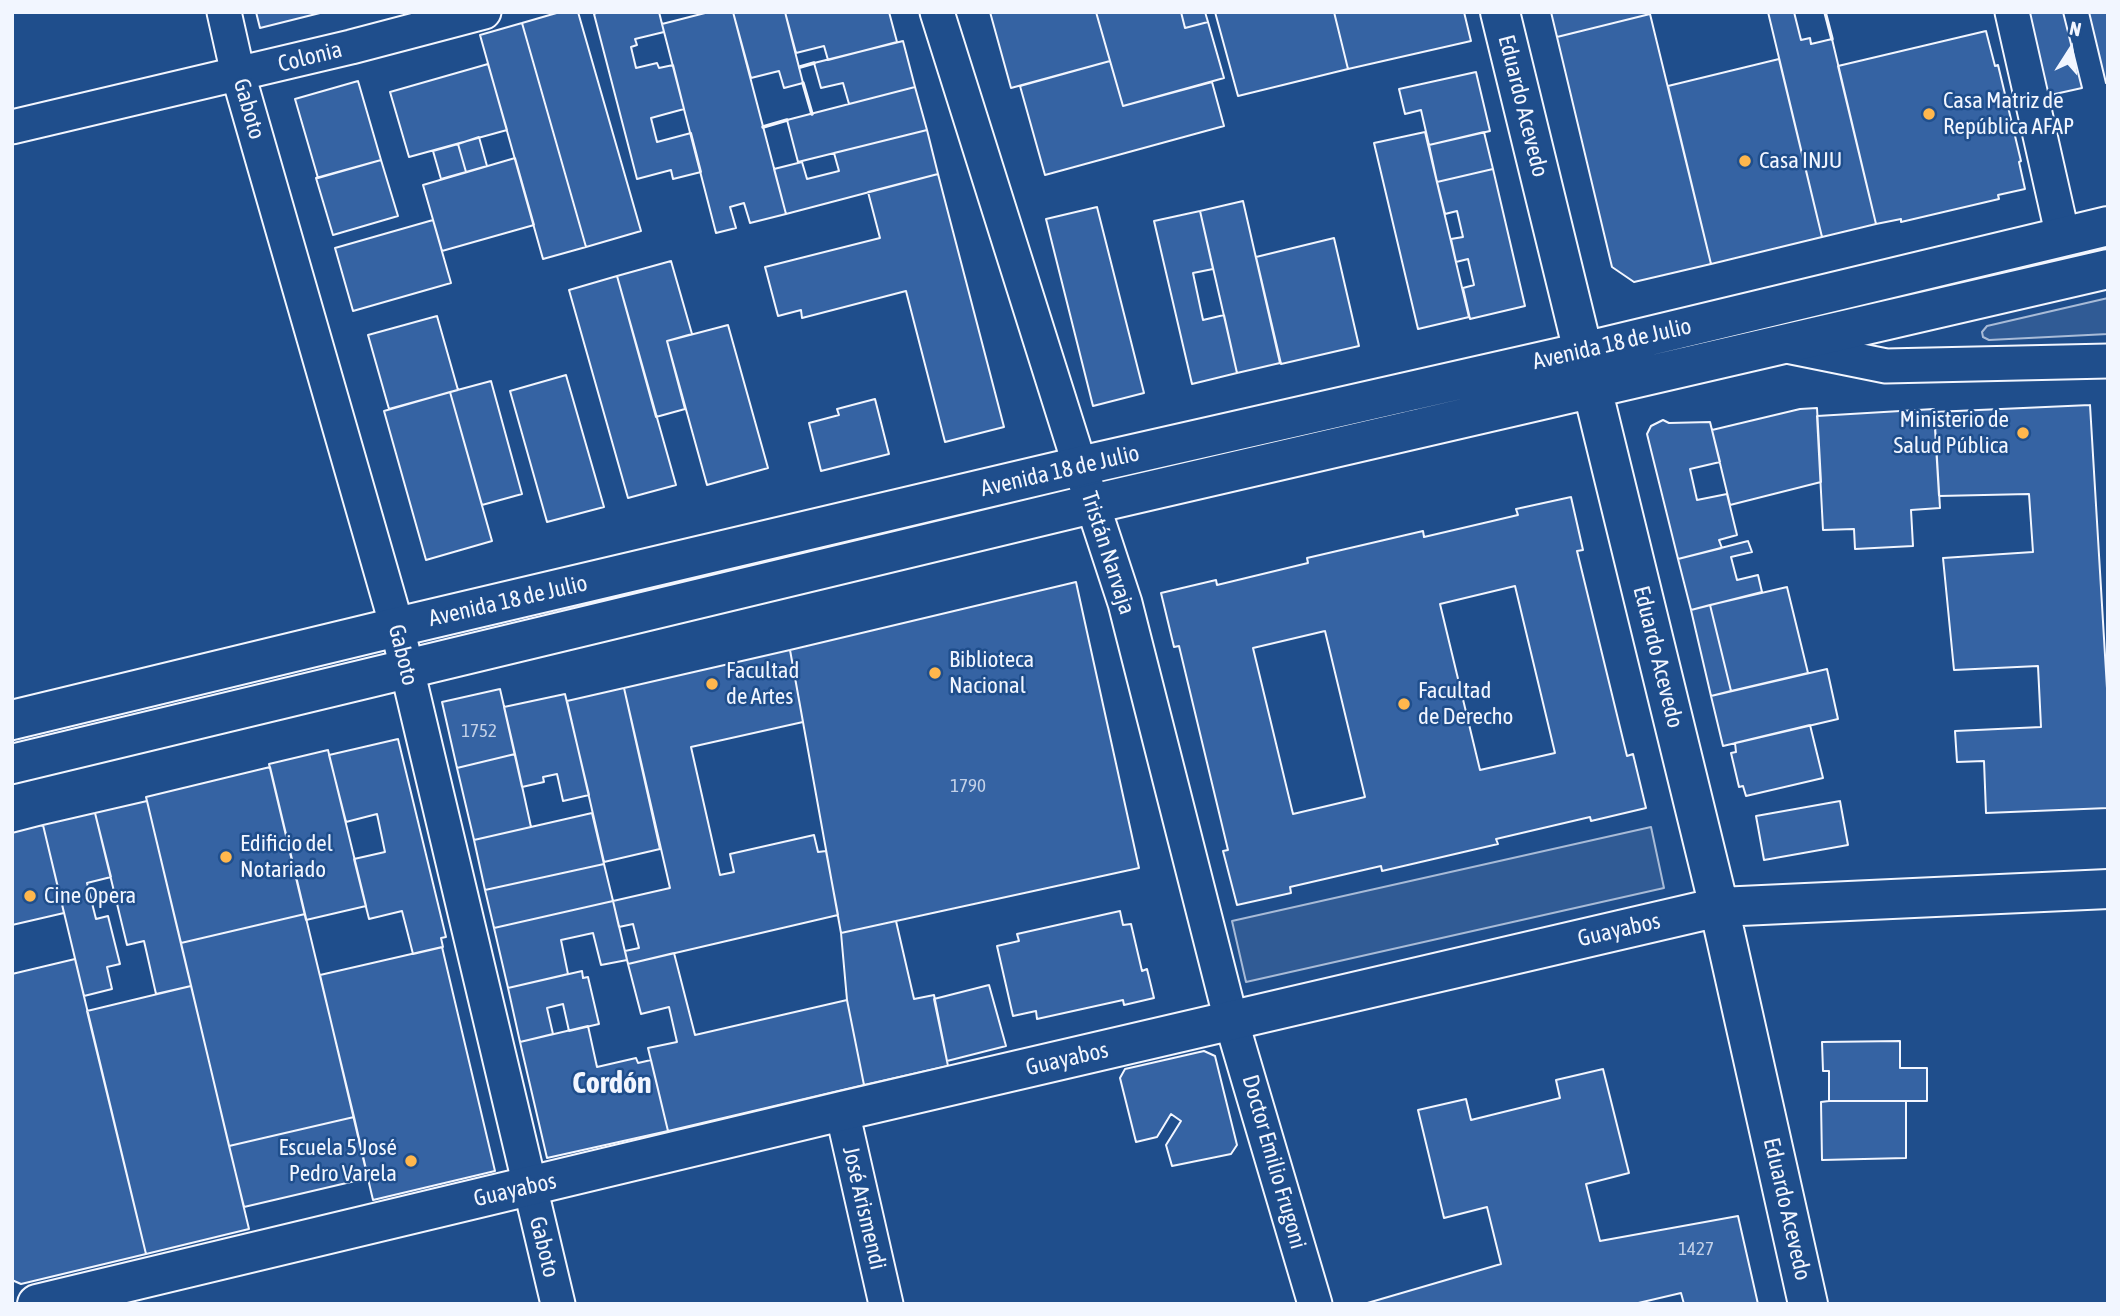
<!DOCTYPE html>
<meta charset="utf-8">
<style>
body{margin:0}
#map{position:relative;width:2120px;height:1316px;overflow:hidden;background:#1f4e8c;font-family:"Asap Condensed",sans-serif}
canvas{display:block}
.frame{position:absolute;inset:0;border:14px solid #f2f6ff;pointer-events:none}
.north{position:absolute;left:2036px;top:14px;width:70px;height:70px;-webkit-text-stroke:5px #1f4e8c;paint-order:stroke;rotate:12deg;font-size:19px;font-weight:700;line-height:28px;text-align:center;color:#f2f6ff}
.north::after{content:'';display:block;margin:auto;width:24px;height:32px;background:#f2f6ff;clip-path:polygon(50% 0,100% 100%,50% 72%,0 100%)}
</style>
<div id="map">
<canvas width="2120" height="1316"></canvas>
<div class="frame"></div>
<div class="north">N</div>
</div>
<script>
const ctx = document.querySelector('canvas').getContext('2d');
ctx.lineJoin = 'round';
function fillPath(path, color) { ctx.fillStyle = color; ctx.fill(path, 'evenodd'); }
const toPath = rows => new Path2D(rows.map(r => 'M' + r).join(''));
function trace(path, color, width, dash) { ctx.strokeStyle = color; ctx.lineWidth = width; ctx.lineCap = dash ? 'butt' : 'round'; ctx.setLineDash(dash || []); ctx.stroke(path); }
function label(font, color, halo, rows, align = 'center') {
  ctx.font = font + ' "Asap Condensed",sans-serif'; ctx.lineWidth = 5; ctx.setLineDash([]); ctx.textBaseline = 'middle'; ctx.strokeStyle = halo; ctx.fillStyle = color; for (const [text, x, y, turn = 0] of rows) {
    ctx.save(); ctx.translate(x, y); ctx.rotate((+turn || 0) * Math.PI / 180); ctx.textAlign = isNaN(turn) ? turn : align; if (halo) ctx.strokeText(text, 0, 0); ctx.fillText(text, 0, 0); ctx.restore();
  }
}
const green = toPath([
 [2108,298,2108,334,1989,340,1983,337,1982,332,1987,326,2108,298],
 [1651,827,1664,888,1246,982,1232,921,1651,827]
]);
const building = toPath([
 [256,12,324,12,260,28,256,12],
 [560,12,578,12,641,231,586,247,522,23,560,12],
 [598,12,659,12,664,32,635,39,637,45,631,47,636,68,657,63,659,68,673,65,684,109,651,118,657,142,691,133,701,172,673,179,671,170,637,179,594,14,598,12],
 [709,12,733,12,786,214,750,223,744,203,730,207,736,228,716,233,662,24,709,12],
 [733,12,785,12,803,83,784,88,779,71,751,78,733,12],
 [785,12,889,12,897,42,828,60,824,46,796,53,785,12],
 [990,12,1096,12,1110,61,1011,88,990,12],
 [1096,12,1181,12,1185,28,1208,22,1224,78,1123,106,1096,12],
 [1181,12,1205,12,1208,22,1185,28,1181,12],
 [1215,12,1334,12,1348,69,1238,96,1215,12],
 [1334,12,1464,12,1471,41,1348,69,1334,12],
 [1551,12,1650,12,1650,14,1557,37,1551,12],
 [1768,12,1794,12,1801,40,1810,38,1811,44,1832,39,1876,224,1822,237,1768,12],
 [2026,12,2063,12,2082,88,2046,96,2026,12],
 [2089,12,2108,12,2108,82,2106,83,2089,12],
 [1650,14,1711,264,1634,282,1612,267,1557,37,1650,14],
 [522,23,586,247,543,259,480,35,522,23],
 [1986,31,1995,66,1998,65,2021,161,2019,162,2025,189,1998,195,1999,199,1901,222,1901,219,1876,224,1838,66,1986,31],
 [903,41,915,87,849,104,843,83,821,88,814,63,903,41],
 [1779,59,1822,237,1711,264,1668,86,1779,59],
 [1110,61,1123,106,1212,82,1224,126,1045,175,1020,86,1110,61],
 [488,64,507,130,409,157,390,92,488,64],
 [1476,72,1490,131,1429,145,1421,110,1405,114,1399,89,1476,72],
 [358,81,381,160,318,178,295,99,358,81],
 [915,87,927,130,798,162,787,120,915,87],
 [927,130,938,174,786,214,774,169,802,162,807,179,839,171,834,153,927,130],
 [1425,132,1469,317,1418,329,1374,143,1425,132],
 [1484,132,1493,169,1437,182,1429,145,1484,132],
 [479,137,487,166,466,172,458,144,479,137],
 [458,144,466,172,441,179,433,151,458,144],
 [515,158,534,225,442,251,423,185,515,158],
 [381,160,398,216,333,235,316,178,381,160],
 [1493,169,1525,306,1470,319,1463,288,1474,285,1468,259,1456,262,1451,239,1463,237,1457,211,1445,214,1437,182,1493,169],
 [938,174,1004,427,945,442,906,291,802,318,801,310,778,316,765,267,880,238,868,192,938,174],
 [1243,201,1280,363,1237,373,1200,211,1243,201],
 [1097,207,1144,393,1093,406,1046,219,1097,207],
 [1200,211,1213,269,1193,273,1203,320,1224,315,1237,373,1192,384,1154,221,1200,211],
 [433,220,451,283,353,311,335,248,433,220],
 [1334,238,1359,346,1281,364,1256,257,1334,238],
 [671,261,692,334,667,341,685,409,656,417,617,276,671,261],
 [617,276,676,485,628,498,569,290,617,276],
 [437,316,458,390,389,409,368,335,437,316],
 [728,325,768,468,707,485,667,341,728,325],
 [566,375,604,507,547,522,510,391,566,375],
 [491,381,522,494,482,505,450,392,491,381],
 [450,392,492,541,426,560,384,411,450,392],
 [875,399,889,454,821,471,809,423,839,415,837,409,875,399],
 [2090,405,2108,705,2108,808,1986,813,1984,761,1957,762,1955,731,2041,727,2038,666,1954,670,1943,558,2033,552,2029,494,1939,496,1934,412,2090,405],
 [1817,408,1821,482,1730,505,1712,430,1800,409,1817,408],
 [1934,409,1940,508,1911,510,1913,546,1855,549,1854,529,1823,530,1817,416,1934,409],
 [1663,420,1669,423,1710,422,1720,462,1690,469,1697,500,1727,494,1737,535,1719,540,1722,548,1678,559,1647,434,1651,426,1663,420],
 [1571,497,1583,550,1577,551,1627,756,1633,754,1646,808,1591,821,1590,817,1496,839,1498,844,1382,871,1381,866,1290,887,1291,893,1237,905,1223,851,1228,850,1179,646,1174,647,1161,593,1216,580,1217,585,1308,563,1307,558,1423,531,1424,537,1518,515,1516,509,1571,497],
 [1515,586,1555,753,1480,770,1440,604,1515,586],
 [1325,631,1365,797,1293,814,1253,648,1325,631],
 [1748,541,1752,552,1731,557,1737,580,1758,575,1762,592,1691,610,1678,559,1748,541],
 [1076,582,1139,868,841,933,790,650,1076,582],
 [1787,587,1808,673,1731,691,1710,605,1787,587],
 [1710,605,1731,691,1711,696,1691,610,1710,605],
 [790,650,803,722,691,747,720,875,734,872,730,854,814,835,818,852,826,851,838,915,628,964,625,951,639,948,633,924,619,927,613,901,670,888,624,688,790,650],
 [1827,669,1838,719,1723,746,1711,696,1827,669],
 [624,688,660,849,604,862,567,701,624,688],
 [500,689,515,754,457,768,442,702,500,689],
 [565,694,589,795,563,801,557,774,543,777,544,782,522,787,504,707,565,694],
 [1810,725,1823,778,1746,796,1743,786,1739,787,1731,753,1736,752,1735,743,1810,725],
 [398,739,446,937,441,938,443,947,413,954,402,911,369,919,354,859,385,852,377,814,346,822,329,755,398,739],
 [328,750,366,906,306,920,269,764,328,750],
 [515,754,531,827,474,840,457,768,515,754],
 [270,767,305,914,181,943,146,797,270,767],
 [147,801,191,986,156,994,144,941,127,945,95,813,147,801],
 [1840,801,1848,845,1764,860,1756,816,1840,801],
 [95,813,111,877,87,883,96,919,108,916,120,964,107,967,112,989,84,996,43,825,95,813],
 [592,813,604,864,485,890,474,840,592,813],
 [43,825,64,913,12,925,12,833,43,825],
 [604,864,613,901,494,928,485,890,604,864],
 [613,901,627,960,601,965,593,933,561,940,568,974,508,988,494,928,613,901],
 [1120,911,1123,925,1131,924,1142,971,1147,969,1154,998,1124,1005,1123,1000,1037,1019,1036,1011,1013,1016,997,946,1019,941,1017,934,1120,911],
 [305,914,354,1117,229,1146,181,943,305,914],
 [896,921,914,999,934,995,948,1066,864,1085,847,1000,841,933,896,921],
 [442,947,495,1171,373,1200,320,975,442,947],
 [674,953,695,1035,847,1000,864,1085,668,1131,648,1048,677,1042,669,1007,641,1014,628,964,674,953],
 [75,959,146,1254,21,1284,12,1280,12,974,75,959],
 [582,971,583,978,588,977,599,1024,569,1031,563,1004,547,1008,553,1034,520,1042,508,988,582,971],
 [989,985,1006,1046,947,1061,934,999,989,985],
 [191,986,249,1229,146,1254,87,1011,191,986],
 [588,1026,597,1067,636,1058,638,1063,651,1060,668,1131,547,1158,520,1042,588,1026],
 [1900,1041,1900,1068,1927,1068,1927,1101,1829,1101,1829,1071,1823,1071,1822,1042,1900,1041],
 [1204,1051,1215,1056,1237,1145,1231,1154,1172,1166,1166,1145,1181,1121,1171,1114,1157,1137,1136,1142,1120,1078,1125,1069,1204,1051],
 [1603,1069,1629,1173,1586,1184,1600,1241,1738,1216,1758,1304,1684,1304,1681,1293,1634,1304,1364,1304,1501,1264,1487,1207,1444,1218,1418,1110,1466,1099,1471,1120,1560,1098,1556,1080,1603,1069],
 [1829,1101,1906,1101,1906,1158,1822,1160,1821,1102,1829,1101],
 [354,1117,368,1178,244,1207,229,1146,354,1117]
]);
const street = toPath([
 [224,12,238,74,397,627,558,1304],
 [937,12,1080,466,1125,603,1231,1020,1315,1304],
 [2012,12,2063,237],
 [12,127,351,47,484,12],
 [1782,345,1886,366,2108,361],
 [842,1111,886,1304]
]);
const secondary = toPath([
 [1500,12,1719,907,1808,1304],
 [12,720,397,627,1080,466,1583,352,2108,226],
 [12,764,1092,504,2108,269],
 [37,1304,842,1111,1719,907,2108,889]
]);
const wall = toPath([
 [1825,12,1832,39],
 [800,67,814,63],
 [803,83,812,114],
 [763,127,787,120]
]);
const markers = [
 [1929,114,7,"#ffb74d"],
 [1745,161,7,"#ffb74d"],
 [2023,433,7,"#ffb74d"],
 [935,673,7,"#ffb74d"],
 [712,684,7,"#ffb74d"],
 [1404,704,7,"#ffb74d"],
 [226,857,7,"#ffb74d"],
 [30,896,7,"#ffb74d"],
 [411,1161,7,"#ffb74d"]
];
const numberNames = [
 ["1752",479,731],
 ["1790",968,786],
 ["1427",1696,1249]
];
const streetNames = [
 ["Colonia",310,57,-14],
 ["Eduardo Acevedo",1523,106,76],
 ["Gaboto",249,109,74],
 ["Avenida 18 de Julio",1612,344,-13],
 ["Avenida 18 de Julio",1060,471,-13],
 ["Tristán Narvaja",1108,553,72],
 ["Avenida 18 de Julio",508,601,-13],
 ["Gaboto",403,655,76],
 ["Eduardo Acevedo",1658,657,76],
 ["Guayabos",1619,930,-13],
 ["Guayabos",1067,1059,-13],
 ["Doctor Emilio Frugoni",1274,1162,74],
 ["Guayabos",515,1190,-13],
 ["José Arismendi",864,1208,77],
 ["Eduardo Acevedo",1787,1209,77],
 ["Gaboto",544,1247,76]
];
const poiNames = [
 ["Casa Matriz de",1943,101],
 ["República AFAP",1943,127],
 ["Casa INJU",1759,161],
 ["Ministerio de",2009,420,"right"],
 ["Salud Pública",2009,446,"right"],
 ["Biblioteca",949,660],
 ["Nacional",949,686],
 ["Facultad",726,671],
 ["de Artes",726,697],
 ["Facultad",1418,691],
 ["de Derecho",1418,717],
 ["Edificio del",240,844],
 ["Notariado",240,870],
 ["Cine Opera",44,896],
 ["Escuela 5 José",397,1148,"right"],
 ["Pedro Varela",397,1174,"right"]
];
const districtNames = [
 ["Cordón",612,1084]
];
fillPath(green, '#305b95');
trace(green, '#a8bbd7', 2);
fillPath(building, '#3563a3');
trace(building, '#f2f6ff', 2);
trace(street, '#f2f6ff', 37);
trace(secondary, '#f2f6ff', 42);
trace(street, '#1f4e8c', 33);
trace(secondary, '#1f4e8c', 38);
trace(wall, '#f2f6ff', 3.5);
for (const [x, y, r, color] of markers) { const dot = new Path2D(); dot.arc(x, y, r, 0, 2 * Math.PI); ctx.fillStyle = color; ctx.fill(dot); trace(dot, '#1f4e8c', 2.5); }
label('19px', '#c3d1e8', null, numberNames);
label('23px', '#f2f6ff', '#1f4e8c', streetNames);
label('23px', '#f2f6ff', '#1f4e8c', poiNames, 'left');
label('bold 30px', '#f2f6ff', '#1f4e8c', districtNames);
</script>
